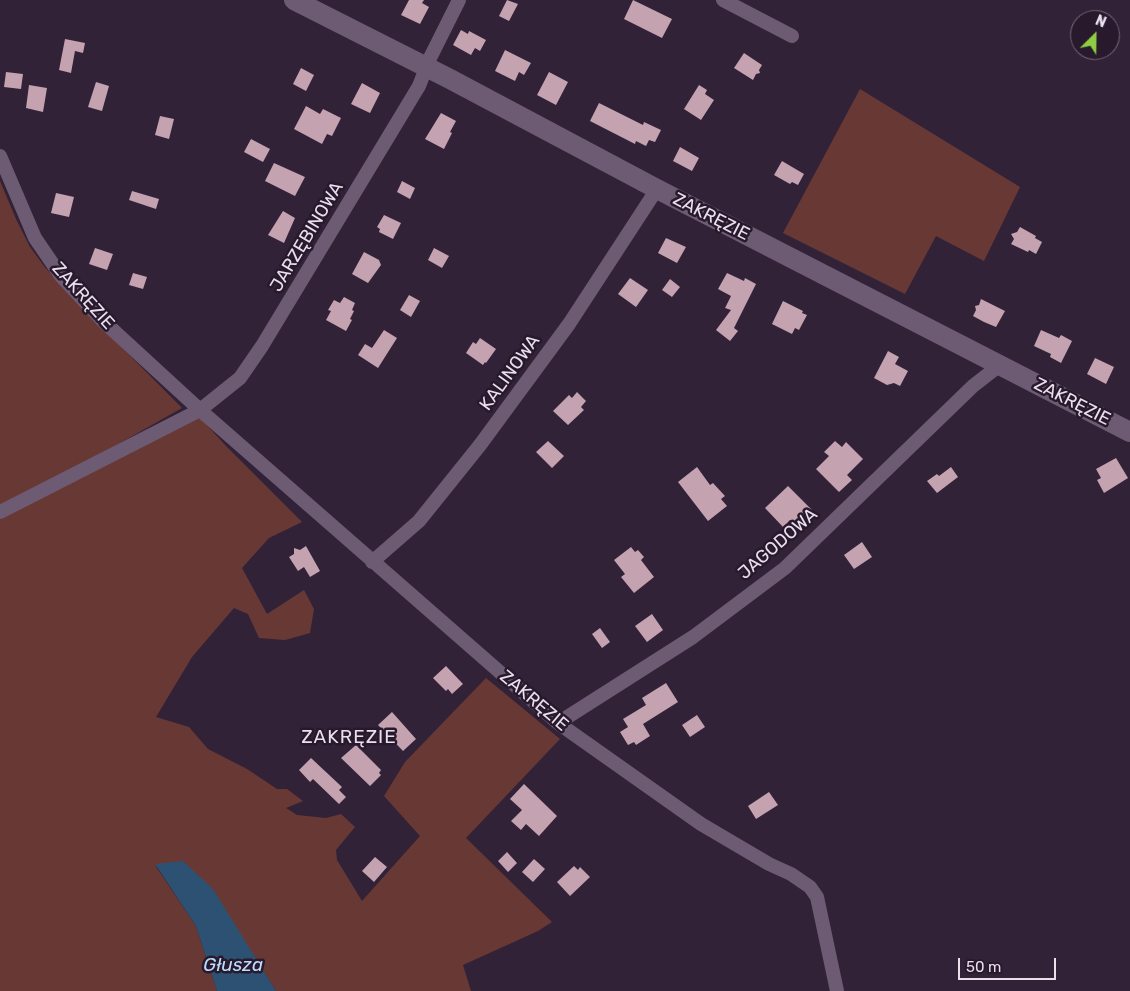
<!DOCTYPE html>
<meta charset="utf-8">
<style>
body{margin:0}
#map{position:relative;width:1130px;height:991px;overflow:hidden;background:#322238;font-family:Rubik,sans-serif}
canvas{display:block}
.north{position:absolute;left:1070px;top:10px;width:50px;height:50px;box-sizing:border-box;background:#28192d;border:1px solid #75687a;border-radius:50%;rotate:23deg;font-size:14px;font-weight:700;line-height:20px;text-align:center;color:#e9dfed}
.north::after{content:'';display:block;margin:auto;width:18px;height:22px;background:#8ecd43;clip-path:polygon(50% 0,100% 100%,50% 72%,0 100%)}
.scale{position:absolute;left:958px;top:958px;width:98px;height:22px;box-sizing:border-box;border:2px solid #e9dfed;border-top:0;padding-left:6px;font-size:15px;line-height:18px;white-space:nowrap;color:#e9dfed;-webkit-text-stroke:4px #28192d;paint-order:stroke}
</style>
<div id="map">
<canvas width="1130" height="991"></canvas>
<div class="north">N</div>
<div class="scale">50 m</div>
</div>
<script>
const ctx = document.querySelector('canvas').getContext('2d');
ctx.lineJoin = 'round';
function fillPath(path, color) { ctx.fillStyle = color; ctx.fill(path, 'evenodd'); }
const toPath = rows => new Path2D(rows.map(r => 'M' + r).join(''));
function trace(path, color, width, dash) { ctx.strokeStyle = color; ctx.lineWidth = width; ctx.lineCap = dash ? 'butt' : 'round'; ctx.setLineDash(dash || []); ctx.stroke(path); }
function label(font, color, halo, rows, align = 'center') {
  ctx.font = font + ' Rubik,sans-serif'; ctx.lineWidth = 5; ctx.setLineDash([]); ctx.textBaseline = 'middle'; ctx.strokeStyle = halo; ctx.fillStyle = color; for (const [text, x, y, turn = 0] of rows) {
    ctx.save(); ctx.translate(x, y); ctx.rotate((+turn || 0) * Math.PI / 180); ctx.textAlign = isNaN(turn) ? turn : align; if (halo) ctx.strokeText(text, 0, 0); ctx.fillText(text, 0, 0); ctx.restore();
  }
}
const green = toPath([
 [860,89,1020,187,984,261,936,236,905,294,783,233],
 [0,181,16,219,30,247,44,266,70,295,182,408,97,456,0,505],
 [196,413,226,446,302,522,269,538,242,568,267,614,304,590,314,609,310,633,285,640,259,638,248,614,234,608,192,657,156,717,189,727,208,749,247,769,277,789,287,789,303,801,286,808,297,815,326,818,341,814,355,827,336,850,337,860,362,901,420,836,384,796,405,762,486,678,560,739,466,838,552,922,538,931,463,965,471,991,276,991,254,956,155,865,196,926,217,991,0,991,0,519]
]);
const water = toPath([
 [183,861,213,889,276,991,217,991,196,926,155,864]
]);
const building = toPath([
 [409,0,424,0,422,3,429,7,420,24,401,15],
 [507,0,518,4,509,21,499,16],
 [633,0,672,19,662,38,624,19],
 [461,30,468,34,469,31,486,40,480,51,475,48,471,55,453,45],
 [65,39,85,43,83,53,75,51,71,73,59,70],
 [505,50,531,63,524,75,519,72,515,81,495,71],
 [744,53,762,65,759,70,760,73,756,74,753,80,734,68],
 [301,68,314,75,306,91,293,84],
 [6,72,23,74,21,89,4,87],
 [549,72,568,82,556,105,537,95],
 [96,82,109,86,102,111,88,107],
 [362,83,380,93,370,113,351,104],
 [29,85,47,88,43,112,26,108],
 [699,85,707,90,705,94,714,100,701,120,684,109],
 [599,103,643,125,644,122,661,130,655,142,649,140,646,146,636,141,635,144,590,121],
 [306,106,320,114,323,109,341,118,332,136,327,134,322,144,294,129],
 [441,113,456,121,450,132,452,133,444,149,425,139],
 [160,116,174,119,169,139,155,135],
 [251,139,270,149,263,162,244,152],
 [680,147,699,158,692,171,673,161],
 [782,161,804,174,798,185,792,182,790,184,774,175],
 [274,163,305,177,295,196,265,181],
 [402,181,415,188,410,199,397,192],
 [132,191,159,199,156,209,129,200],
 [56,193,74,197,69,217,51,213],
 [283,211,295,218,284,243,268,235],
 [384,215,401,223,393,239,379,232,380,229,377,227],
 [1020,227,1036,236,1035,238,1042,242,1036,254,1029,250,1028,252,1011,244,1014,239,1011,234,1017,232],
 [666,238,686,247,677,263,658,253],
 [95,248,113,254,107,270,89,264],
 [434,248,449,256,442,268,428,260],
 [364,252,379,260,381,265,368,283,352,274],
 [133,273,147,277,143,289,129,285],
 [727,273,744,281,745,278,756,284,734,328,738,331,730,341,716,330,731,310,725,308,731,296,718,289],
 [630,278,648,290,636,307,618,294],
 [670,279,680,287,672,297,662,290],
 [409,295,420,301,411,317,400,310],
 [344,297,355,303,352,310,354,311,350,319,352,320,346,331,326,320,331,311,328,310,334,300,340,303],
 [981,299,1005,311,996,327,984,322,973,316,976,310,975,306,979,305],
 [783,301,803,311,802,313,807,315,799,330,795,328,792,334,772,324],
 [384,330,397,338,378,368,358,355,365,344,372,348],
 [1041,330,1059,338,1061,335,1072,341,1061,363,1050,357,1051,354,1034,346],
 [480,338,496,349,486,363,485,362,483,365,466,353,473,342,476,344],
 [888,351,899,357,895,364,908,371,900,386,894,383,887,385,874,378],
 [1095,358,1114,367,1106,384,1087,374],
 [577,392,586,401,581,407,584,410,568,425,553,411,569,395,572,398],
 [548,441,564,456,552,468,536,452],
 [835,441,842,447,846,442,863,459,847,475,852,480,839,492,816,469,829,456,824,452],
 [1116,458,1128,478,1104,493,1097,480,1101,478,1096,469],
 [697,467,710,485,713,483,725,496,721,499,727,506,708,521,678,482],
 [951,467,958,477,937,493,927,481,937,474,939,476],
 [788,486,813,511,797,527,790,520,783,527,765,508],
 [862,542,872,557,854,569,844,555],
 [306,546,320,571,310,577,304,567,298,571,289,557,294,554,294,548,300,550],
 [631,547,635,552,638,550,644,557,641,560,654,577,634,593,621,577,625,574,614,560],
 [652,614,663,630,647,642,635,626],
 [600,628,610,642,602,648,592,634],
 [446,666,463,684,452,694,448,689,446,691,433,678],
 [666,683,678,702,643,724,650,736,636,745,634,742,628,745,620,732,628,727,623,719,646,705,642,698],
 [392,712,416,739,403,751,378,725],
 [697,715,705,727,690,737,682,725],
 [356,745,381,770,379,773,381,775,370,786,341,758],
 [311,758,342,787,339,790,346,797,339,804,313,779,310,782,299,770],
 [524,784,557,816,539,836,526,824,521,830,511,821,522,810,510,799],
 [769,792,778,805,756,819,748,806],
 [507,852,517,863,508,872,498,861],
 [375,857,387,867,374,882,362,871],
 [534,859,545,869,533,882,522,872],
 [574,866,578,870,580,867,590,877,570,896,557,882]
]);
const street = toPath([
 [723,0,792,36],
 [0,156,35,238,61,276,102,320,200,410,558,723,701,824,769,864,791,874,810,887,817,897,837,991],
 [0,512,200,410,240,378,262,346,419,86,430,58,459,0],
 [372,562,419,521,480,445,569,324,657,189],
 [558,723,693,637,785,568,973,386,1000,365]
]);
const secondary = toPath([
 [294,0,450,79,657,189,1130,432]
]);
const streetNames = [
 ["ZAKRĘZIE",711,217,27],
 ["JARZĘBINOWA",307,237,-59],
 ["ZAKRĘZIE",83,296,48],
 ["KALINOWA",510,373,-54],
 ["ZAKRĘZIE",1072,402,27],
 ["JAGODOWA",778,544,-41],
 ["ZAKRĘZIE",534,701,40]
];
const neighbourhoodNames = [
 ["ZAKRĘZIE",349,738]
];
const waterNames = [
 ["Głusza",233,966]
];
fillPath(green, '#683934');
fillPath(water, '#2d5173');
fillPath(building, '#c4a2b0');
trace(street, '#6d5b74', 14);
trace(secondary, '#6d5b74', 20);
label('18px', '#e9dfed', '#28192d', streetNames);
ctx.letterSpacing = '1px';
label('19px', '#e9dfed', '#28192d', neighbourhoodNames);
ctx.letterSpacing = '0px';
label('italic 19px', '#baddff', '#28192d', waterNames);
</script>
